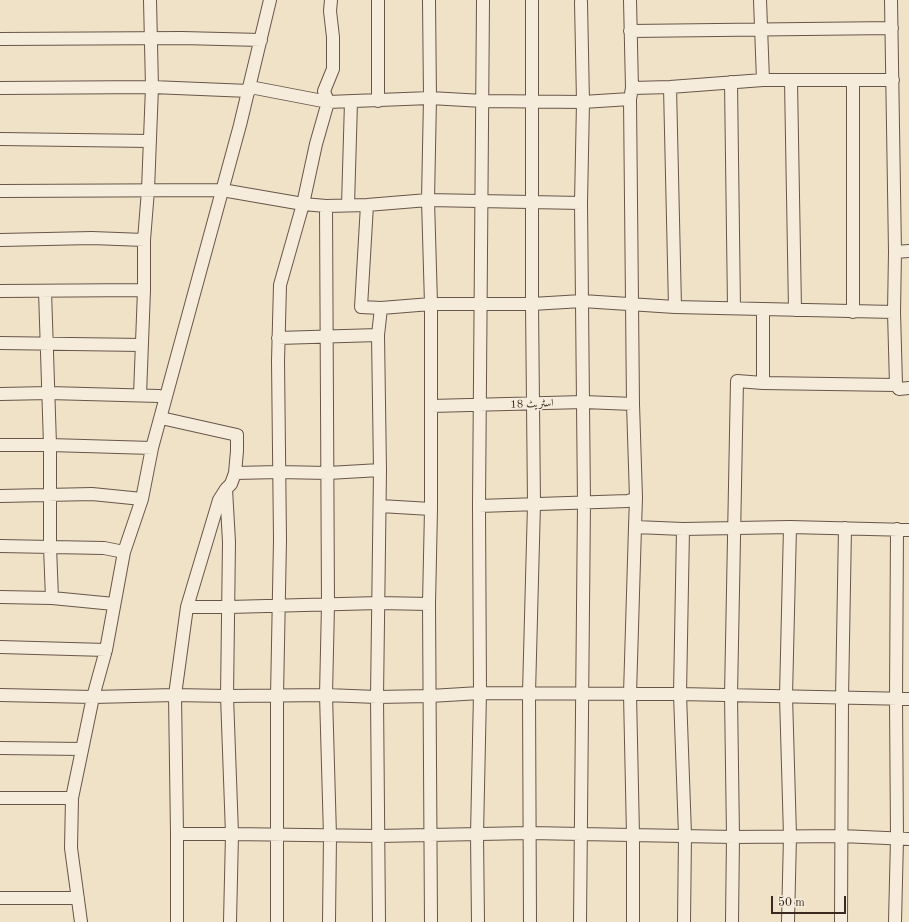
<!DOCTYPE html>
<meta charset="utf-8">
<style>
body{margin:0}
#map{position:relative;width:909px;height:922px;overflow:hidden;background:#efe2c7;font-family:"Old Standard TT",serif}
canvas{display:block}
.scale{position:absolute;left:771px;top:896px;width:75px;height:18px;box-sizing:border-box;border:2px solid #3b2821;border-top:0;padding-left:5px;font-size:12px;line-height:14px;white-space:nowrap;color:#3b2821;-webkit-text-stroke:3px #f5ecdb;paint-order:stroke}
</style>
<div id="map">
<canvas width="909" height="922"></canvas>
<div class="scale">50 m</div>
</div>
<script>
const ctx = document.querySelector('canvas').getContext('2d');
ctx.lineJoin = 'round';
const toPath = rows => new Path2D(rows.map(r => 'M' + r).join(''));
function trace(path, color, width, dash) { ctx.strokeStyle = color; ctx.lineWidth = width; ctx.lineCap = dash ? 'butt' : 'round'; ctx.setLineDash(dash || []); ctx.stroke(path); }
function label(font, color, halo, rows, align = 'center') {
  ctx.font = font + ' "Old Standard TT",Amiri,serif'; ctx.lineWidth = 3; ctx.setLineDash([]); ctx.textBaseline = 'middle'; ctx.strokeStyle = halo; ctx.fillStyle = color; for (const [text, x, y, turn = 0] of rows) {
    ctx.save(); ctx.translate(x, y); ctx.rotate((+turn || 0) * Math.PI / 180); ctx.textAlign = isNaN(turn) ? turn : align; if (halo) ctx.strokeText(text, 0, 0); ctx.fillText(text, 0, 0); ctx.restore();
  }
}
const minor = toPath([
 [429,0,430,98,428,200,431,304,431,509,429,604,431,922],
 [630,0,632,88,630,99,633,404,636,498,635,527,683,529,790,527,909,530],
 [760,0,763,80],
 [891,0,895,252,894,312,896,385,899,389,909,388],
 [630,31,892,28],
 [0,39,182,38,261,40],
 [853,80,853,312],
 [791,81,795,310],
 [731,82,734,308],
 [250,87,328,102,430,98,483,101,583,102,630,99],
 [670,87,675,307],
 [0,88,152,87,249,91],
 [632,88,670,87,763,80,893,80],
 [378,101,378,0],
 [0,139,150,141],
 [0,191,222,190,303,204,316,144,328,102,324,91,333,69,333,37,330,11,331,0],
 [348,205,351,102],
 [367,205,361,307,381,308,378,335,380,470,377,697,379,922],
 [326,206,328,605,326,695,330,836,329,922],
 [0,240,92,238,144,240],
 [895,252,909,251],
 [0,291,144,290],
 [45,291,50,445,50,547,52,598],
 [381,308,431,304,532,304,582,301,675,307,894,312],
 [278,338,378,335],
 [0,343,142,345],
 [763,383,896,385],
 [0,394,49,393,159,396],
 [140,395,144,290,144,240,148,190,152,87,150,0],
 [431,406,584,402,633,404],
 [161,418,237,435,237,451,235,473,231,484,226,489,229,542,227,696,232,834,230,922],
 [0,445,50,445,152,448],
 [235,473,279,472,328,473,380,470],
 [0,496,92,494,142,499],
 [380,506,431,509],
 [479,506,628,501,636,498],
 [683,529,680,694,685,835,684,922],
 [0,546,104,548,124,552],
 [0,597,52,598,114,604],
 [187,607,229,607,379,603,429,604],
 [0,647,106,650],
 [0,695,93,697,175,695,227,696,326,695,377,697,430,696,480,693,680,694,909,699],
 [0,748,82,749],
 [0,798,72,798],
 [177,834,232,834,379,836,530,833,733,837,841,836,909,839],
 [0,898,78,898],
 [81,922,71,848,72,798,93,697,106,650,124,552,142,499,152,448,240,125,270,0],
 [177,922,177,834,175,695,187,607,219,500,226,489],
 [277,922,277,696,280,540,278,361,280,285,303,204,326,206,367,205,428,200,581,203],
 [478,922,477,835,480,693,479,506,483,0],
 [530,922,529,693,534,504,532,304,532,0],
 [580,922,584,503,581,203,583,102,581,2],
 [633,922,633,835,630,694,635,527],
 [732,922,733,837,731,695,737,381,763,383,763,310],
 [788,922,790,836,786,696,790,527],
 [841,922,842,698,845,528],
 [895,922,897,839,896,699,897,529]
]);
const streetNames = [
 ["اسٹریٹ 18",532,404,-2]
];
trace(minor, '#68564a', 14);
trace(minor, '#f5ecdb', 12);
label('11px', '#3b2821', '#f5ecdb', streetNames);
</script>
